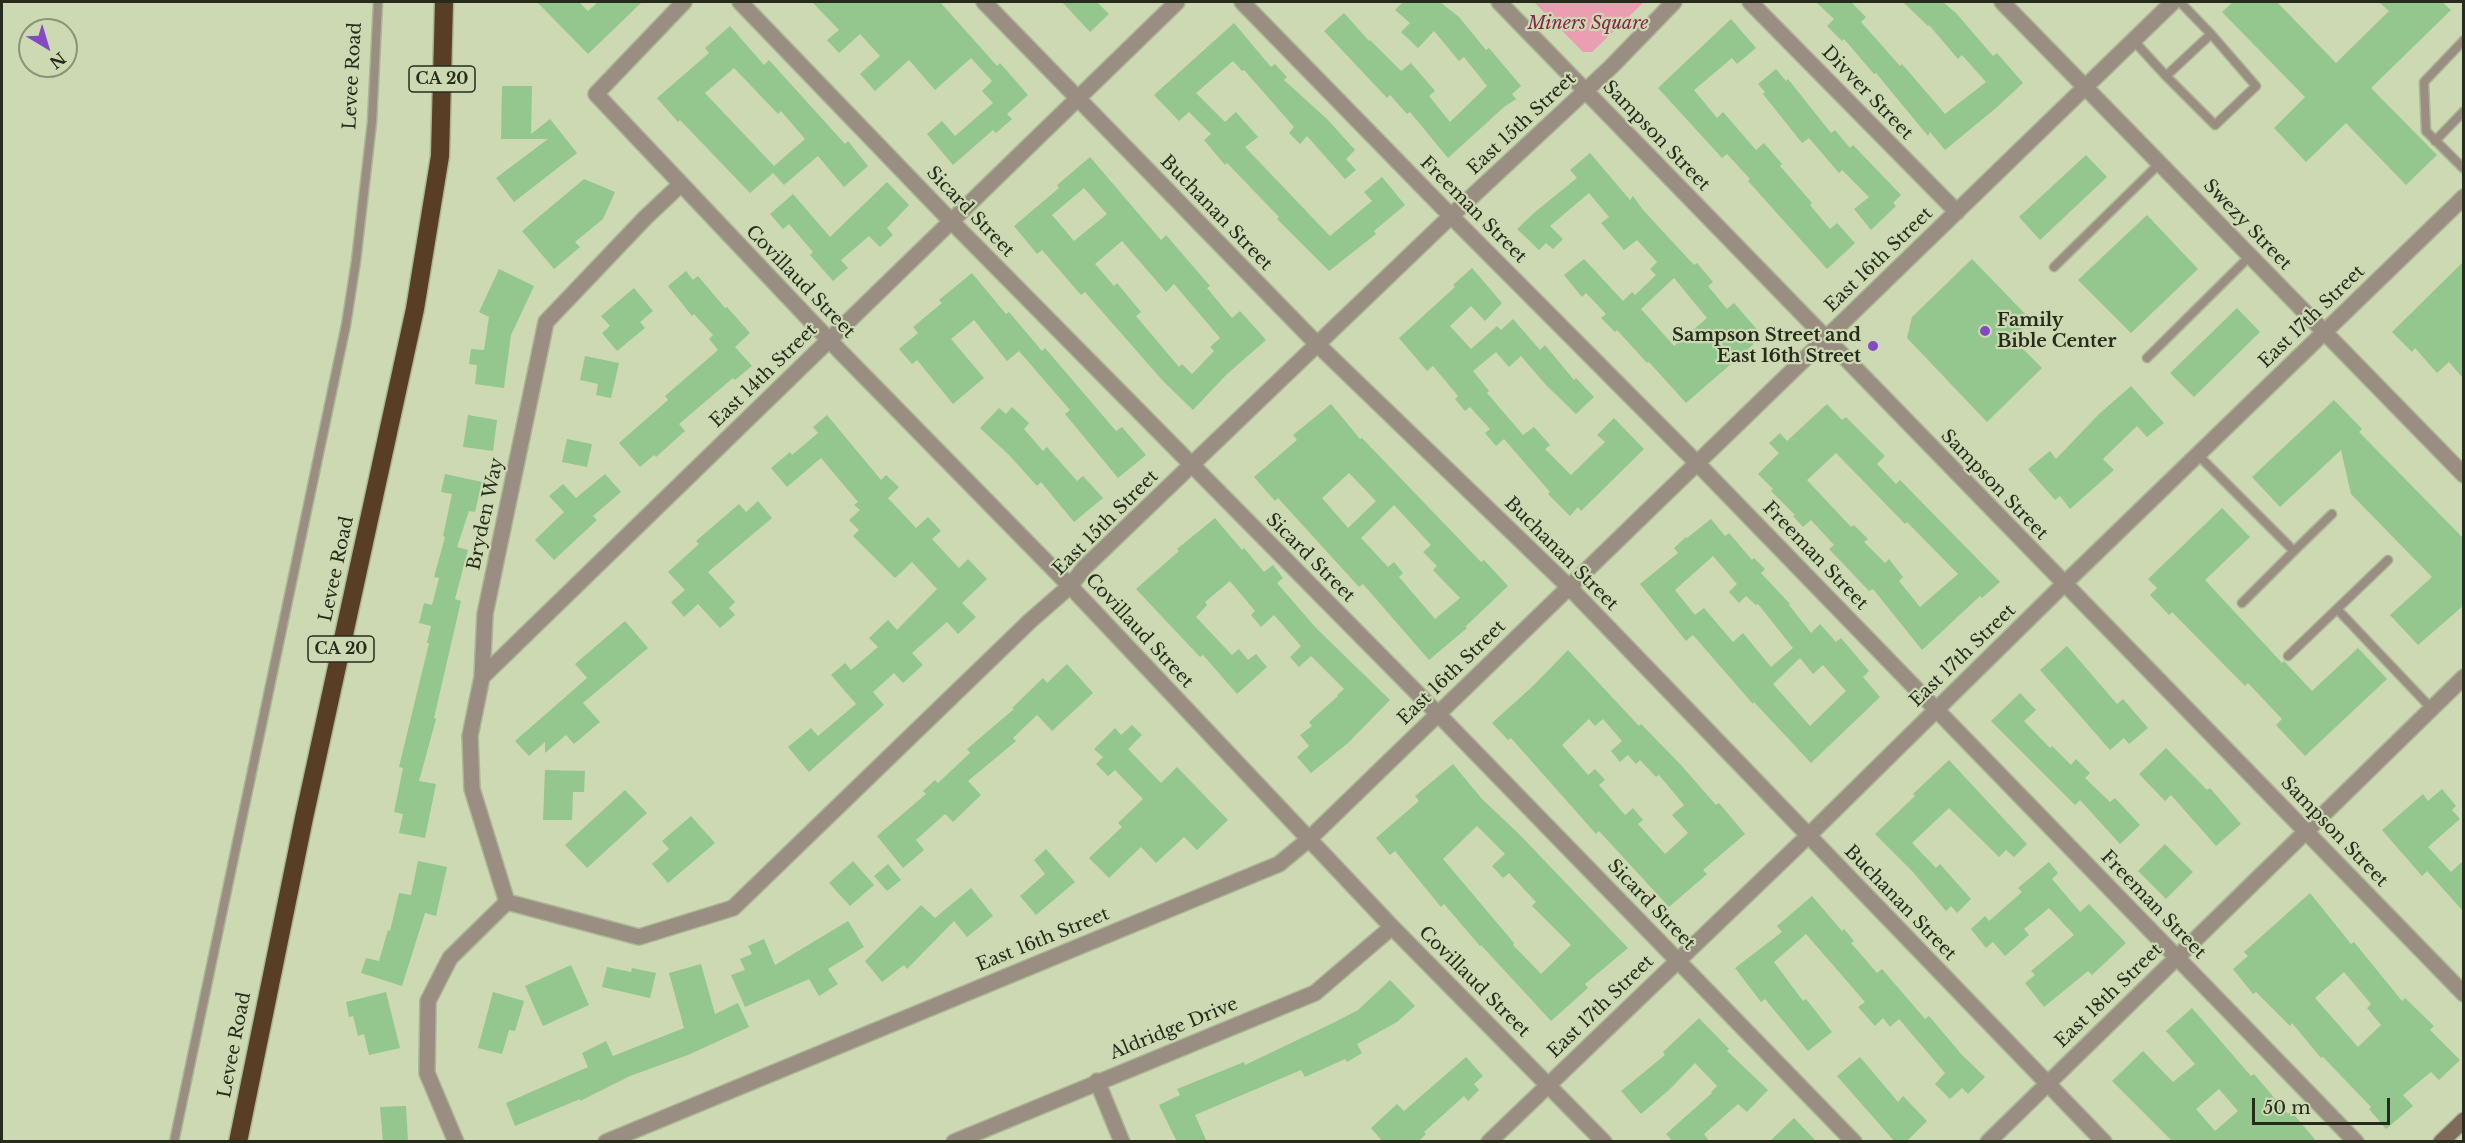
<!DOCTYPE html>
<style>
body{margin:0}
#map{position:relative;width:2465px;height:1143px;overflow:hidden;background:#ccd9b3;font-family:"Libre Baskerville",serif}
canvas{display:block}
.frame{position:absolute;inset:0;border:3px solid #262b1c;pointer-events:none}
.north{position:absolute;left:18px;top:18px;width:60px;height:60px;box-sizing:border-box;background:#ccd9b3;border:2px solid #8a9377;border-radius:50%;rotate:142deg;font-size:16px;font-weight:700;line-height:24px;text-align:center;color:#262b1c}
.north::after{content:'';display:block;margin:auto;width:21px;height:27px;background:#824bc2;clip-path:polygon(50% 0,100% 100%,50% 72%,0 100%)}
.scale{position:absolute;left:2252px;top:1098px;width:138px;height:27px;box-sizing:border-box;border:3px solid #262b1c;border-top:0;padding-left:8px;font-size:18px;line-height:21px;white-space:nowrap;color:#262b1c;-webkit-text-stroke:4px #ccd9b3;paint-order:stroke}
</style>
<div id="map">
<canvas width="2465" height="1143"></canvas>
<div class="frame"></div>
<div class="north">N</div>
<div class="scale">50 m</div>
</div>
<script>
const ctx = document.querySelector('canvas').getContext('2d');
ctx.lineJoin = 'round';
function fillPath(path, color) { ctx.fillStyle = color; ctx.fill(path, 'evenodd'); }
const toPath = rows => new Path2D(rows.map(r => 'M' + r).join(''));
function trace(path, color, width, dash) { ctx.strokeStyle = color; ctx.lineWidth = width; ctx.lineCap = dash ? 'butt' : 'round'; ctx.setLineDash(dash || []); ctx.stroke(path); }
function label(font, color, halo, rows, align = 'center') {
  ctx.font = font + ' "Libre Baskerville",serif'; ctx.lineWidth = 4.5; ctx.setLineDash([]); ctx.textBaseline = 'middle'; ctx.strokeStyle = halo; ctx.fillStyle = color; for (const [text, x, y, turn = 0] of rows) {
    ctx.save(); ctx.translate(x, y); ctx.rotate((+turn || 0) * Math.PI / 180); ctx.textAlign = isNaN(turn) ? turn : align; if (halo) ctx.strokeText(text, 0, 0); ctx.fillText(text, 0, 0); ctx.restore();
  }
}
const green = toPath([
 [1534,2,1644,2,1592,52,1583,52]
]);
const building = toPath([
 [537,2,579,2,588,11,598,2,642,2,588,54],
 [812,2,940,2,997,66,1000,63,1028,95,1007,114,1012,119,996,133,993,130,953,165,927,134,942,121,955,136,993,103,982,91,992,81,971,58,935,90,909,60,875,91,860,74,880,56,860,34,839,53,827,40,839,30],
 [1062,2,1097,2,1109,14,1090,32],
 [1403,2,1440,2,1459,17,1486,50,1489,48,1521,86,1512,94,1516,99,1504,107,1448,158,1410,112,1407,114,1390,95,1387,98,1324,31,1344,13,1369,41,1370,40,1401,71,1411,63,1435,91,1429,96,1450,122,1487,86,1464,57,1459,61,1434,31,1418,48,1401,32,1410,23,1395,10],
 [1816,2,1851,2,1866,17,1861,22,1900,66,1902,64,1945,114,1986,82,1962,55,1958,59,1929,25,1928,26,1903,2,1943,2,1956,13,1993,56,1997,53,2023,83,1996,108,1945,150,1930,132,1928,136,1876,73,1874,74,1844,39,1842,41,1827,26,1834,19],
 [2233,2,2277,2,2336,63,2389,11,2379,2,2442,2,2451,10,2371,88,2437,155,2406,185,2346,123,2306,162,2274,128,2305,97,2222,12],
 [1731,19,1756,48,1737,64,1732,58,1694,90,1717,118,1723,112,1756,150,1764,143,1782,164,1780,166,1812,203,1810,205,1830,229,1837,223,1855,243,1827,269,1748,181,1750,179,1727,154,1722,158,1658,88],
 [1234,23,1271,67,1275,64,1287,77,1284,80,1327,119,1355,150,1346,159,1356,170,1345,179,1307,136,1300,144,1289,133,1294,127,1244,70,1242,71,1233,61,1196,93,1225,122,1236,112,1258,137,1245,147,1330,236,1372,201,1364,192,1382,177,1405,205,1374,231,1376,234,1329,271,1277,219,1279,217,1227,163,1225,165,1204,140,1211,134,1189,112,1179,121,1154,95],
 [730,26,764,65,769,60,845,144,848,141,868,166,844,187,818,156,784,185,773,173,750,193,680,120,678,122,657,98,709,53,705,48],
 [734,68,778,114,781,111,805,139,774,166,705,93],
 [1776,69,1786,81,1788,79,1831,133,1835,130,1850,148,1853,145,1901,195,1893,203,1896,206,1871,230,1854,209,1869,197,1842,170,1839,173,1809,138,1802,143,1763,94,1765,92,1758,84],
 [502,86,532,86,531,134,550,119,577,153,514,202,496,178,548,139,501,139],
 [1590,153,1630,200,1633,196,1643,210,1694,265,1697,263,1713,282,1708,286,1727,309,1734,303,1760,333,1751,340,1754,344,1686,403,1649,362,1647,363,1617,330,1615,332,1601,318,1606,314,1586,293,1582,297,1564,275,1584,259,1623,301,1632,292,1635,295,1656,275,1650,269,1657,262,1637,240,1624,250,1601,223,1609,217,1589,193,1550,226,1563,239,1553,249,1546,243,1539,250,1517,229,1535,212,1577,178,1570,170],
 [1674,278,1707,318,1674,346,1641,309],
 [2086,155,2107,177,2040,240,2019,217],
 [1090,157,1161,240,1166,235,1210,286,1207,288,1232,318,1240,311,1266,340,1226,375,1193,410,1163,381,1085,292,1081,295,1042,250,1037,254,1014,226,1059,188,1057,185],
 [1084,188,1107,214,1074,241,1052,215],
 [1122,241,1166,292,1174,284,1220,338,1210,347,1214,351,1192,374,1182,364,1179,367,1136,316,1141,312,1117,283,1114,286,1095,264],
 [584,179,615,192,603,219,575,242,580,247,554,269,522,231],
 [887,182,909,205,887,228,893,235,880,247,869,236,841,260,848,268,833,281,810,255,813,252,789,224,783,229,770,214,793,194,830,237],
 [2147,215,2198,269,2131,333,2078,280],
 [1972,259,2031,320,2012,338,2042,368,1987,422,1907,338,1912,317],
 [2463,262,2463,378,2449,362,2437,373,2415,348,2412,352,2392,332],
 [1472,268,1502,303,1485,321,1471,306,1450,326,1471,349,1497,326,1501,330,1513,319,1540,350,1545,345,1574,380,1576,378,1594,397,1576,414,1546,385,1521,356,1509,367,1496,352,1473,371,1489,391,1487,393,1523,435,1534,427,1550,445,1545,449,1571,475,1605,442,1597,435,1614,418,1644,449,1581,511,1578,507,1570,516,1548,494,1550,492,1504,439,1496,446,1485,433,1490,429,1470,407,1465,411,1455,399,1458,396,1433,366,1427,371,1399,338,1455,287,1453,285],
 [499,269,534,286,511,335,504,388,475,384,477,365,469,364,471,349,484,350,489,317,479,312],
 [686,271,693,280,698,276,725,308,727,307,750,333,735,347,752,366,735,380,733,378,679,424,685,431,656,457,654,455,640,467,619,443,668,400,665,396,718,350,709,339,713,335,694,314,692,316,668,286],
 [972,273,1006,314,1009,312,1042,351,1045,348,1116,431,1122,427,1146,455,1118,478,1065,414,1070,410,1019,351,1007,361,974,320,951,339,984,378,953,404,917,360,912,364,899,349,918,333,913,327,942,303,939,300],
 [634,288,653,311,640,322,645,328,617,351,602,333,610,326,601,316],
 [2237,308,2260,332,2194,397,2170,373],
 [585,356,619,363,611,398,596,395,598,384,580,380],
 [2131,386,2164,423,2147,437,2137,426,2103,459,2114,470,2070,509,2060,496,2055,500,2028,469,2050,451,2056,459,2099,414],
 [2334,400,2362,429,2359,432,2463,538,2463,606,2418,645,2390,615,2432,577,2351,494,2341,450,2280,507,2252,477],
 [1331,404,1360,439,1362,438,1481,562,1484,560,1508,586,1465,627,1467,628,1429,660,1363,584,1359,587,1278,498,1275,501,1254,477,1297,440,1293,435],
 [1349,473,1376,501,1348,528,1322,498],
 [1394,505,1431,545,1423,552,1437,566,1433,570,1460,598,1435,619,1399,577,1403,573,1394,562,1388,567,1361,538],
 [1827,404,1842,420,1846,417,1885,456,1877,464,1896,484,1900,480,2000,582,1982,598,1980,596,1922,650,1873,589,1869,591,1829,549,1834,545,1811,520,1803,527,1793,516,1795,515,1771,491,1773,489,1758,474,1779,453,1769,443,1780,433,1787,441],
 [1836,453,1905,524,1907,522,1958,574,1920,607,1899,581,1903,577,1889,559,1885,563,1864,542,1868,539,1854,525,1851,527,1807,480],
 [1012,407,1029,423,1024,429,1043,451,1047,447,1077,481,1083,476,1103,498,1074,522,1041,482,1037,486,1010,456,980,428,999,408,1006,414],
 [468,415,497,420,493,451,463,447],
 [827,415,881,480,886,475,899,487,888,498,916,528,928,517,941,531,932,539,959,568,968,559,987,579,962,603,976,617,958,634,947,622,912,653,923,665,903,683,894,673,873,692,884,705,809,772,788,747,811,728,818,736,856,704,831,675,845,663,851,670,878,647,869,638,888,620,897,630,937,589,912,562,895,578,853,536,859,530,849,520,860,510,854,505,858,502,821,458,787,487,771,468,790,452,792,455,818,433,813,427],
 [567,439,592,444,587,467,562,462],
 [445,474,482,482,475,512,469,511,457,547,468,550,455,599,461,601,434,718,436,719,419,781,436,784,425,838,399,833,403,814,394,812,403,768,399,767,429,643,427,643,431,626,419,623,424,603,432,605,439,578,434,577,445,537,443,536,452,494,441,492],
 [605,474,621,492,593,516,597,520,554,560,535,540,564,512,549,496,563,484,576,498],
 [758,501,772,518,708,572,735,602,729,608,735,615,720,628,698,604,684,617,671,602,685,590,668,572,699,544,696,541,739,504,746,512],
 [2222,508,2250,537,2205,580,2282,663,2284,661,2312,691,2358,648,2387,679,2305,756,2276,725,2282,719,2248,683,2245,686,2172,612,2169,615,2150,595,2157,588,2148,579],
 [1215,518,1242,550,1244,548,1264,572,1273,565,1283,578,1277,583,1316,628,1390,700,1348,743,1311,773,1297,757,1309,746,1300,735,1312,726,1309,722,1338,696,1337,695,1344,689,1311,656,1299,667,1290,657,1301,646,1274,615,1261,627,1251,615,1255,611,1230,581,1205,602,1207,605,1196,617,1232,655,1239,649,1248,660,1256,654,1267,667,1237,694,1203,655,1200,657,1136,589,1179,551,1177,549],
 [1711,519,1725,536,1729,533,1752,560,1754,558,1765,569,1761,573,1790,604,1789,605,1811,633,1820,624,1836,642,1841,638,1869,671,1863,677,1880,697,1811,763,1754,702,1753,704,1693,635,1686,641,1640,584,1678,553,1674,548,1686,537,1687,538],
 [1713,556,1737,584,1729,592,1739,603,1746,596,1756,605,1758,604,1793,648,1771,667,1743,633,1733,642,1704,608,1695,615,1675,590],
 [1800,658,1813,674,1823,665,1846,691,1810,726,1773,684],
 [625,621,648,648,583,703,600,722,574,744,566,735,545,753,545,742,529,756,515,741,587,678,575,664],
 [2067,646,2117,704,2123,699,2148,728,2129,744,2124,738,2110,750,2040,670],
 [1568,650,1639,726,1641,724,1680,764,1716,805,1719,803,1745,834,1703,870,1707,874,1669,907,1599,831,1596,834,1511,738,1508,740,1492,723,1534,685],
 [1589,719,1595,726,1603,719,1622,741,1611,751,1620,762,1628,755,1636,764,1640,760,1656,777,1659,775,1684,805,1672,815,1688,833,1665,854,1638,824,1643,820,1633,808,1625,815,1599,785,1605,780,1595,769,1588,775,1562,745],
 [1067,664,1093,693,1052,731,1037,715,1013,738,1016,741,968,781,981,795,953,822,945,814,916,840,924,850,903,868,877,836,926,794,923,791,935,780,938,783,970,753,967,749,1014,709,1012,708,1043,678,1047,683],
 [2020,693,2036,710,2024,721,2050,748,2052,746,2071,765,2076,759,2090,773,2085,778,2110,802,2115,798,2140,825,2120,844,2080,800,2075,805,1991,721],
 [1132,725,1142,735,1128,749,1161,783,1177,767,1228,820,1197,850,1184,837,1156,863,1141,847,1109,878,1089,858,1122,827,1118,823,1143,799,1115,770,1108,776,1096,764,1103,757,1094,749,1115,728,1121,735],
 [2166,748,2207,790,2210,788,2241,824,2216,846,2171,795,2165,801,2139,774],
 [1949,760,2027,844,2014,857,2006,850,1999,857,1949,808,1912,843,1936,868,1940,864,1971,899,1957,913,1951,906,1946,911,1912,871,1875,834,1915,796,1913,794],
 [1453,764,1482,799,1519,834,1628,948,1585,984,1588,988,1551,1021,1481,945,1480,946,1444,904,1441,907,1395,851,1390,855,1376,838,1419,801,1415,796],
 [1477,826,1505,854,1492,866,1503,878,1509,873,1536,902,1532,906,1571,945,1541,974,1513,945,1514,943,1443,859],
 [545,770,585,771,584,792,573,792,572,820,543,820],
 [2442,789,2456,806,2452,810,2460,819,2428,847,2451,872,2463,861,2463,911,2427,871,2422,876,2382,830,2423,794,2428,801],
 [625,790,647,813,587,868,565,845],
 [691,816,715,843,668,883,652,864,669,849,662,841],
 [2165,844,2193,872,2166,899,2138,871],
 [1046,849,1075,882,1036,915,1020,896,1045,874,1034,860],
 [418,861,447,867,436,916,425,913,402,986,361,973,366,958,379,961,388,930,390,931,399,893,411,895],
 [853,861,874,885,850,906,829,883],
 [2049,862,2058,873,2052,879,2080,912,2089,904,2126,943,2092,975,2088,971,2044,1007,2025,983,2035,975,2031,971,2074,935,2049,908,2024,929,2029,935,2005,956,1993,942,1986,948,1971,929,1985,916,1989,921,2022,892,2018,888],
 [888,864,901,880,887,891,874,876],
 [971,888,993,916,967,937,954,921,907,969,904,965,882,982,865,961,921,905,935,918],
 [2310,893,2351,944,2354,942,2402,1001,2405,998,2434,1026,2430,1030,2460,1060,2439,1080,2431,1072,2403,1095,2413,1106,2386,1129,2369,1109,2371,1107,2323,1057,2321,1058,2292,1023,2290,1026,2256,992,2253,994,2233,969,2248,956,2244,952],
 [2344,972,2371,1004,2367,1008,2381,1025,2358,1047,2315,998],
 [1812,896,1842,931,1844,929,1854,941,1851,943,1877,973,1882,969,1925,1019,1929,1016,1962,1055,1985,1077,1968,1094,1962,1088,1950,1099,1935,1084,1945,1073,1899,1019,1890,1027,1883,1018,1875,1026,1858,1007,1865,1002,1806,934,1774,962,1803,1001,1806,999,1832,1032,1808,1051,1765,999,1761,1002,1735,968,1782,932,1777,926],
 [848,921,864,947,828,969,838,984,819,996,809,979,745,1007,731,975,745,970,740,959,752,954,748,946,764,939,775,965],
 [701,964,715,1014,738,1003,749,1027,688,1055,630,1076,580,1101,580,1099,515,1126,506,1103,588,1067,582,1053,606,1041,613,1056,684,1028,669,973],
 [571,965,589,1005,543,1026,525,986],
 [607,967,631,972,632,968,656,973,650,998,602,987],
 [1390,980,1415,1006,1397,1022,1357,1044,1362,1053,1347,1062,1345,1059,1305,1077,1301,1070,1195,1115,1207,1142,1177,1142,1159,1105,1180,1095,1177,1089,1244,1062,1245,1065,1333,1023,1358,1010],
 [386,992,400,1048,369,1055,364,1034,358,1036,353,1016,349,1017,346,1002],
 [493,992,524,1001,515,1031,509,1030,502,1054,478,1048],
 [2192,1008,2251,1076,2254,1074,2288,1114,2291,1111,2317,1142,2173,1142,2112,1081,2143,1051,2173,1082,2195,1064,2166,1031],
 [2219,1089,2238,1111,2215,1131,2196,1109],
 [1699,1018,1729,1049,1727,1051,1768,1090,1747,1112,1738,1104,1704,1134,1710,1142,1673,1142,1666,1134,1712,1093,1711,1092,1717,1086,1695,1063,1669,1090,1641,1114,1621,1091,1665,1055,1663,1052],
 [1466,1057,1483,1076,1474,1084,1479,1090,1468,1101,1464,1096,1424,1132,1426,1134,1418,1142,1383,1142,1371,1128,1397,1104,1404,1111],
 [1860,1057,1898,1102,1903,1096,1927,1121,1906,1142,1895,1142,1837,1076],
 [406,1106,408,1142,383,1142,380,1107],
 [1794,1118,1817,1142,1769,1142]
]);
const lane = toPath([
 [2180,2,2211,34],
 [2133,40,2166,76,2215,125,2256,86,2211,34,2166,76],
 [2464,40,2424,82,2426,131,2464,169],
 [2435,141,2464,111],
 [2054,267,2160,163],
 [2147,358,2250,256],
 [2198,455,2294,551,2332,514],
 [2242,603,2294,551],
 [2337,609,2431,708],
 [2288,656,2388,560],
 [174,1142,346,325,356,261,372,122,378,2]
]);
const street = toPath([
 [684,2,596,94,829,340,1070,586,1392,927,1604,1142],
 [740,2,951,221,1438,714,1854,1142],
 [984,2,1317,344,1569,587,2104,1142],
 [1242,2,1451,216,1697,463,2356,1142],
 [1499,2,2464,994],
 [1750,2,1957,212],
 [2002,2,2464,475],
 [482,677,1177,2],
 [507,902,639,937,733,908,1030,621,1070,586,1085,567,1451,216,1611,67,1674,2],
 [507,902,472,789,470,736,482,677,485,614,546,322,645,218,680,185],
 [1097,1081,1122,1142],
 [456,1142,427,1073,428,1001,450,958,507,902],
 [606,1142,1279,864,1308,840,2173,2],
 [954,1142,1315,993,1392,927],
 [1489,1142,1808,836,2063,585,2464,197],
 [1988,1142,2464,677]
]);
const secondary = toPath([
 [2441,1142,2464,1120]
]);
const highway = toPath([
 [238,1142,304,818,415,309,440,156,444,2]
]);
const markers = [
 [1985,331,6,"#824bc2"],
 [1873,346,6,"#824bc2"]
];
const shields = [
 [442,79,66],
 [341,649,66]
];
const shieldNames = [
 ["CA 20",442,79],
 ["CA 20",341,649]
];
const parkNames = [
 ["Miners Square",1588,24]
];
const streetNames = [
 ["Levee Road",353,76,-87],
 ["Divver Street",1867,93,46],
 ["East 15th Street",1522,124,-43],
 ["Sampson Street",1656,136,46],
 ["Freeman Street",1473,210,45],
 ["Sicard Street",970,212,46],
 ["Buchanan Street",1216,213,46],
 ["Swezy Street",2247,225,46],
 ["East 16th Street",1879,260,-44],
 ["Covillaud Street",800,282,46],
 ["East 17th Street",2312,317,-44],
 ["East 14th Street",764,376,-44],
 ["Sampson Street",1994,485,46],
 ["Bryden Way",486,514,-78],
 ["East 15th Street",1106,523,-45],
 ["Buchanan Street",1561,554,45],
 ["Freeman Street",1815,556,46],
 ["Sicard Street",1310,558,45],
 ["Levee Road",337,569,-78],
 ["Covillaud Street",1139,631,47],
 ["East 17th Street",1963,656,-44],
 ["East 16th Street",1452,673,-44],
 ["Sampson Street",2334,832,46],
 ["Buchanan Street",1900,903,46],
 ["Sicard Street",1651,905,46],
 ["Freeman Street",2153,905,46],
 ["East 16th Street",1043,940,-22],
 ["Covillaud Street",1474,982,45],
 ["East 18th Street",2109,996,-44],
 ["East 17th Street",1601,1007,-44],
 ["Aldridge Drive",1174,1029,-22],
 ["Levee Road",235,1045,-79]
];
const poiNames = [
 ["Family",1997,321],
 ["Bible Center",1997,342],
 ["Sampson Street and",1861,336,"right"],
 ["East 16th Street",1861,357,"right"]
];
fillPath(green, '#eb9eb2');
fillPath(building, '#93c78d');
trace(lane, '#abb695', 11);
trace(street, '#abb695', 18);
trace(secondary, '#abb695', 18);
trace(highway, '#abb695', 21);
trace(lane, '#9a8d81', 8);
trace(street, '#9a8d81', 15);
trace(secondary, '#7f6b5a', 15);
trace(highway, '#593e26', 18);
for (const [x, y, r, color] of markers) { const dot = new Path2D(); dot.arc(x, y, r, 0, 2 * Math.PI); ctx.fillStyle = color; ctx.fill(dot); trace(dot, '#ccd9b3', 2); }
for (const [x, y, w] of shields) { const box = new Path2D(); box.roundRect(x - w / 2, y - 13, w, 26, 4.5); ctx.fillStyle = '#ccd9b3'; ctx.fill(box); trace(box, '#262b1c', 1.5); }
label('bold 16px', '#262b1c', null, shieldNames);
label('italic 18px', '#842849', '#ccd9b3', parkNames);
label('18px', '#262b1c', '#ccd9b3', streetNames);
label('bold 18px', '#262b1c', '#ccd9b3', poiNames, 'left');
</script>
